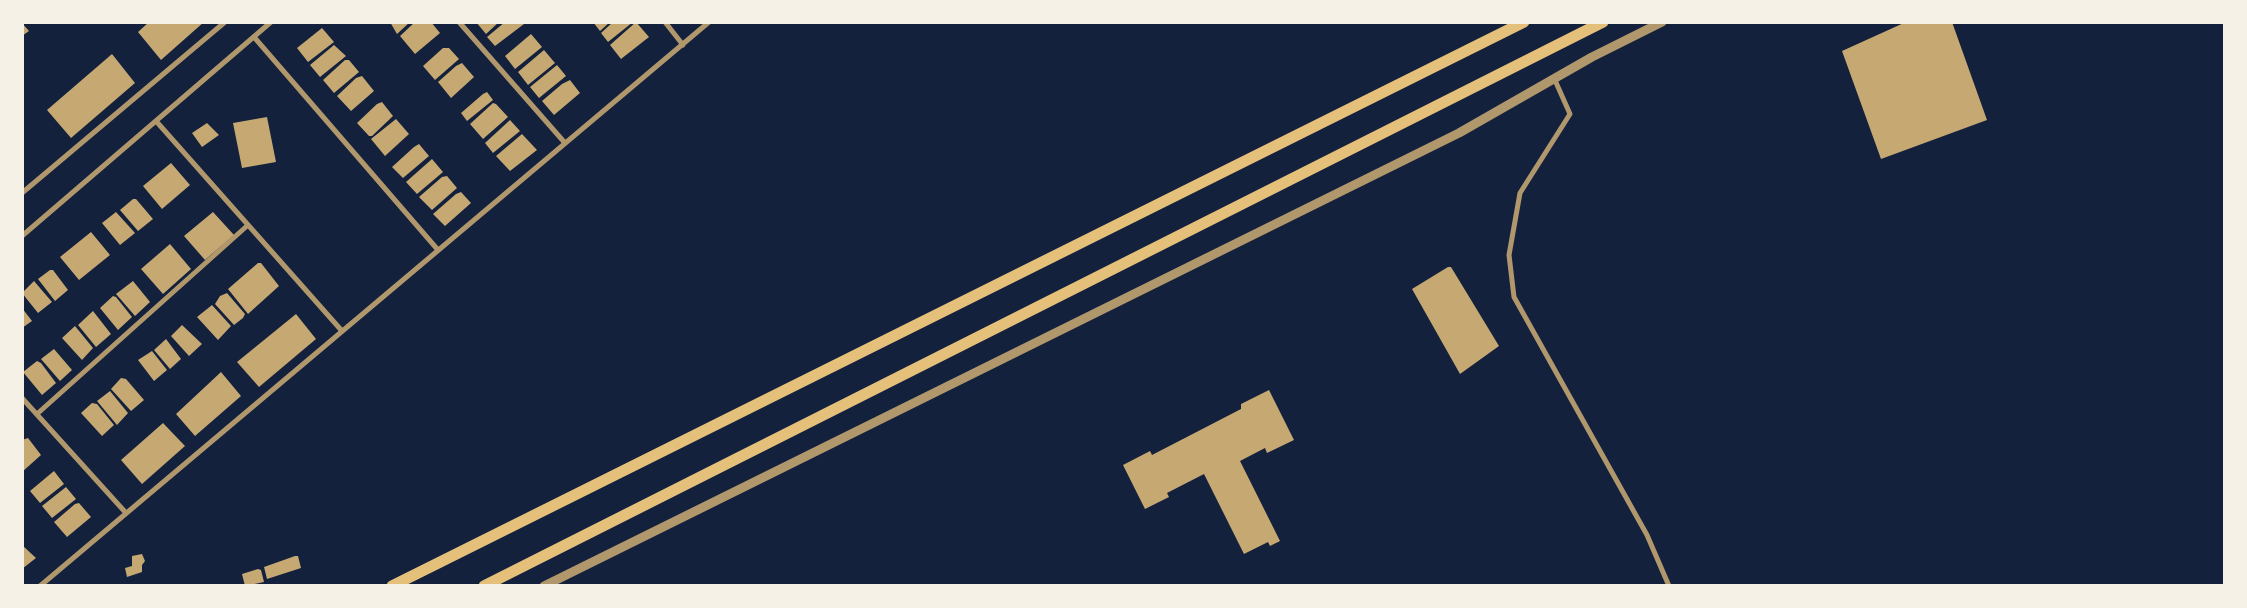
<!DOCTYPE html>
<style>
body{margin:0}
#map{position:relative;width:2247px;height:608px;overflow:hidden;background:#14213d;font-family:Manrope,sans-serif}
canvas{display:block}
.frame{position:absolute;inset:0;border:24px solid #f6f1e7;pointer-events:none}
</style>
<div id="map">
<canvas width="2247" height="608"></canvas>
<div class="frame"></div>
</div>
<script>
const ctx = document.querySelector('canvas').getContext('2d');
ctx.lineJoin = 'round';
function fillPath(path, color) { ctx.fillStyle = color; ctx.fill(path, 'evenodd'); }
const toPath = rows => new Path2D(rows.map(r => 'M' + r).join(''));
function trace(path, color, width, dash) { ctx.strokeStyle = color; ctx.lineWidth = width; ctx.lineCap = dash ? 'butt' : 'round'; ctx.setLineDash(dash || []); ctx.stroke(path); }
const building = toPath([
 [149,22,204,22,161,60,138,32],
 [390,22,410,22,397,34],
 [415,22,431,22,440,33,415,54,400,36],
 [476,22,499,22,486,34],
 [505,22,523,22,524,24,495,46,487,37],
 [593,22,610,22,600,31],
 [613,22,633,22,608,42,601,33],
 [636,22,649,37,621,59,610,45],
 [1906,22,1952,22,1987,120,1881,159,1842,51],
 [22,23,29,31,22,36],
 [322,28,334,42,308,62,297,48],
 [531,34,542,47,515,69,505,56],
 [334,45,346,56,320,77,310,65],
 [443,48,449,48,459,59,435,80,423,66],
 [544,50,555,63,528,85,518,72],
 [112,54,135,83,71,138,47,110],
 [345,60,349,60,359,72,334,93,323,80],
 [462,63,474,77,451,98,438,82,456,66],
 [557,65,566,76,539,98,530,87],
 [362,76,374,91,351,111,337,96,356,78],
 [570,80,580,93,554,115,542,101,562,84],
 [487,92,493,100,467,121,461,113,483,94],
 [382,102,393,116,372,136,369,136,357,123,377,104],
 [493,103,496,104,508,117,483,139,470,124],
 [267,117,276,162,242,168,233,123],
 [396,119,409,134,385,156,371,139],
 [510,120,520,131,493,153,485,143],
 [207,123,219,135,202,147,192,133],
 [522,134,537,150,510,171,496,156],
 [419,144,429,156,403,178,392,167,414,147],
 [432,159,443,172,417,194,406,182],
 [171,163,190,185,162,209,143,186],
 [447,176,457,188,432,210,419,197,442,177],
 [461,192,471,203,445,226,433,214,456,194],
 [133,199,136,199,153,219,138,231,120,210],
 [116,212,135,233,120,245,102,223],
 [213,212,234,235,205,260,184,236],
 [91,232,110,255,79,280,60,257],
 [170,244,191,269,163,294,141,269],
 [258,263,261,263,279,286,248,314,228,289],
 [1448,267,1451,267,1499,346,1460,374,1412,289],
 [50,270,53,270,68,290,55,301,38,279],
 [34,281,52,302,38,313,22,293],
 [133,281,150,302,135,316,116,294],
 [227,293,245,314,243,318,234,325,215,304,220,296],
 [113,296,116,297,132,317,118,330,100,308],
 [212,305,231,326,218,340,197,317],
 [22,308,32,321,22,328],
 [93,311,111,334,96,347,78,325],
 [296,314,316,339,259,387,237,362],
 [182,325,202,344,189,356,171,336],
 [75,326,93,348,82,360,62,338],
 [166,339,181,359,170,369,154,350],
 [54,349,72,370,60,381,41,359],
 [152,351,167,370,154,381,138,360],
 [37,361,41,363,56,383,42,395,23,372],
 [221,372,241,396,195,436,176,414],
 [121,378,126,379,144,400,131,411,111,389],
 [1269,390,1294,440,1267,453,1265,448,1240,461,1280,541,1270,546,1268,542,1244,554,1204,474,1167,493,1169,497,1145,509,1123,465,1150,451,1152,455,1241,409,1241,404],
 [110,391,128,413,117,425,97,401],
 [92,403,97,404,114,425,102,436,81,413],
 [163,423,185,446,142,484,121,460],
 [28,438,41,455,22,472,22,440],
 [54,471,64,484,40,503,30,491],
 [66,487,76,499,52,518,42,506],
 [79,503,91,517,67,537,54,522,75,504],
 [22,545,36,558,22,569],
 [142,554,145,561,142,565,142,572,127,577,125,568,132,566,132,556],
 [295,556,298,556,301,568,267,579,264,567],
 [258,569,261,570,264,582,245,586,242,574]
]);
const minor = toPath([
 [459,22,565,143],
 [665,22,683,45],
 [254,37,438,250],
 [1554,78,1570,114,1520,193,1509,255,1514,297,1647,535,1669,586],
 [156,121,342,331],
 [22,193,225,22],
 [22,236,271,22],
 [22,398,126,513],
 [37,414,248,225],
 [40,586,709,22]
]);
const tertiary = toPath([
 [544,586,1459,133,1592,57,1662,22]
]);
const trunk = toPath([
 [392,586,1524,22],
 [484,586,1603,22]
]);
fillPath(building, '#c6a872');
trace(minor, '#b1986c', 5);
trace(tertiary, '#b1986c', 9);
trace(trunk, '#e5c07b', 11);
</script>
